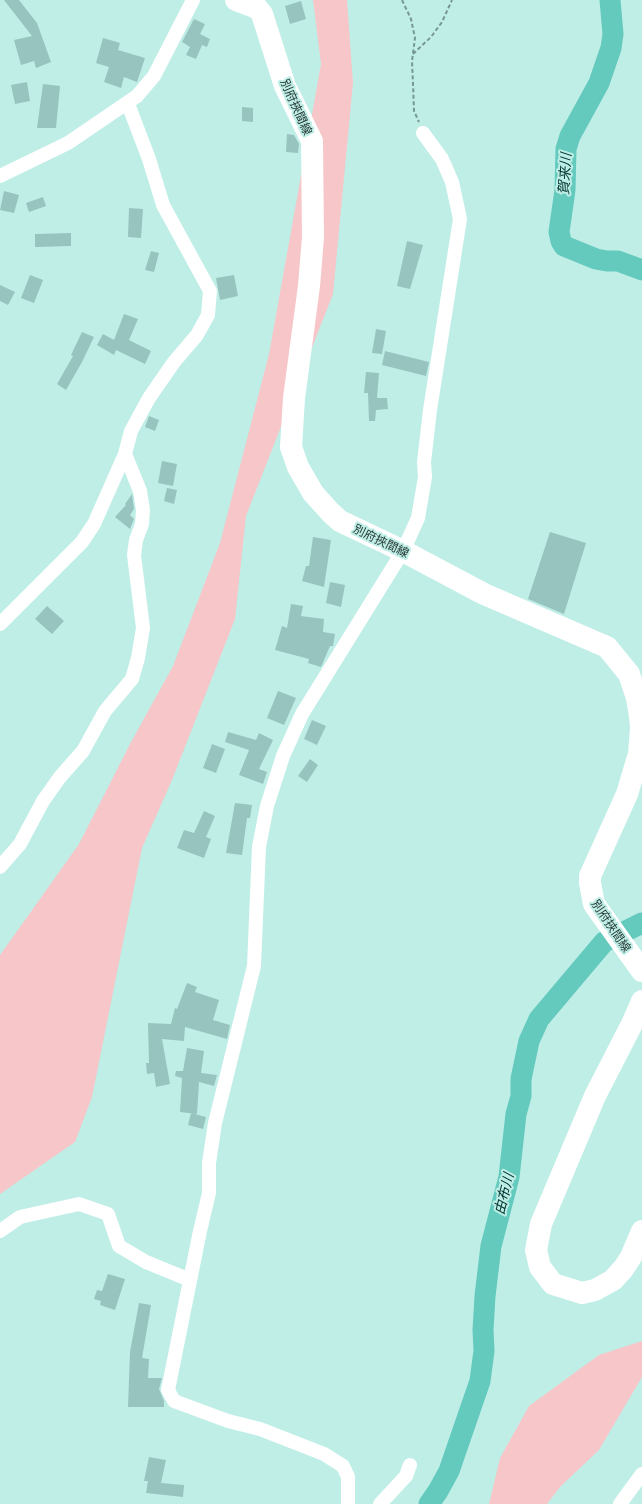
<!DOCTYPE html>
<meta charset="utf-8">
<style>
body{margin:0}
canvas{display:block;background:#bfeee7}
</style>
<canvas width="642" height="1504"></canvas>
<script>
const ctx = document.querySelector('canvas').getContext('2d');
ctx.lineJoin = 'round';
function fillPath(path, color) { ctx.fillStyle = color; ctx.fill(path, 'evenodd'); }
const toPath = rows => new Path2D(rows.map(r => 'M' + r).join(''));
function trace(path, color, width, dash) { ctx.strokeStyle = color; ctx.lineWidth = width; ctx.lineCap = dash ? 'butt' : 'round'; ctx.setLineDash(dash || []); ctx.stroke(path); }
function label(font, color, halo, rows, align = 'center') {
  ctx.font = font + ' Ubuntu,"Noto Sans JP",sans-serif'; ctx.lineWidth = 4; ctx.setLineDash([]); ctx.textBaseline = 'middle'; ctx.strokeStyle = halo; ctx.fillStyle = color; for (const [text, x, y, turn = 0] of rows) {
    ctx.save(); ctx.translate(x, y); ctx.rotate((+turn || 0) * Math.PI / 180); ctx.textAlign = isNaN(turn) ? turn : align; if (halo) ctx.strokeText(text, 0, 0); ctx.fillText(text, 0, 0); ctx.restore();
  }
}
const green = toPath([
 [313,0,347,0,353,83,333,294,246,516,235,619,172,780,142,848,92,1097,75,1142,0,1194,0,955,79,844,130,744,173,666,220,543,269,354,321,64],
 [642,1341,642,1377,599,1450,561,1486,547,1504,489,1504,500,1458,529,1406,599,1355]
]);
const river = toPath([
 [610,0,613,34,611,48,599,83,570,136,566,149,565,190,559,232,561,241,564,246,569,248,596,259,607,261,618,261,642,270],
 [429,1504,438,1491,449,1471,480,1381,484,1351,483,1330,485,1296,491,1246,509,1177,516,1114,521,1096,521,1079,529,1041,539,1019,604,942,642,923]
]);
const building = toPath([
 [4,0,19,0,37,23,51,62,36,68,34,61,21,65,14,40,32,36],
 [301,1,306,19,290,24,285,6],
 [194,19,205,24,200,34,210,39,207,47,202,45,196,59,186,55,190,47,182,42],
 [103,38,120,43,118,50,145,58,137,82,124,77,121,88,104,82,109,67,96,63],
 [27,82,30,101,15,104,11,85],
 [43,84,60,86,56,128,37,128],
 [242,107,253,108,253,122,242,121],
 [287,134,294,135,299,144,298,153,286,152],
 [4,191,19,195,14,213,0,210],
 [43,197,46,206,29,212,26,203],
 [129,208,143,209,141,238,128,237],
 [71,233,71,246,35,247,35,234],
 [407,241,423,245,410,289,397,286],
 [151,251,159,253,154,272,145,270],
 [30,275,43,280,34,303,21,298],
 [234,275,238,296,220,300,216,278],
 [0,285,15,292,8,305,0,301],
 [124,314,138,319,129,340,151,351,145,364,116,350,114,355,97,345,103,334,114,340],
 [376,329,386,331,382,354,372,353],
 [82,332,94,337,82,362,66,390,57,384,73,356,71,355],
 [385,351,429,362,426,376,382,365],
 [366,372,379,373,377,398,387,398,388,409,376,410,375,421,369,421,368,393,364,393],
 [149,416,159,420,155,431,145,427],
 [162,461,177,464,173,486,158,483],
 [167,488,177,490,174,504,164,501],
 [132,494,134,509,130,515,134,519,130,529,115,517,126,505,125,504],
 [550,532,586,543,564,614,528,599],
 [313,537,331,540,324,587,302,581,306,566,309,566],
 [330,582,345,585,341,607,326,603],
 [291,604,303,606,301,616,324,619,323,632,335,634,333,646,330,646,321,667,308,663,309,659,275,650,282,626,287,628],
 [47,606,64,621,52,634,35,619],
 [278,691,296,698,284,725,267,718],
 [312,720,326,726,317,745,304,739],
 [228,732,256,740,259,733,273,740,259,769,267,772,263,784,239,775,249,750,225,742],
 [212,744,225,749,216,773,203,768],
 [310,759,318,765,307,782,298,776],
 [235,803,252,805,250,818,247,818,242,855,226,853],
 [204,811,215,816,206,837,211,839,204,858,177,848,184,830,194,833],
 [187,983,197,987,195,992,219,1000,213,1020,230,1025,227,1039,185,1027,184,1041,162,1039,170,1084,156,1087,154,1073,147,1074,146,1063,149,1063,148,1023,171,1024,175,1008,177,1009],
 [187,1048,204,1051,201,1073,217,1075,214,1086,199,1082,197,1114,180,1112,182,1078,175,1076,176,1071,183,1071],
 [191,1113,206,1117,203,1129,188,1125],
 [108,1274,125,1279,115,1310,100,1305,101,1301,94,1299,97,1290,102,1291],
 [139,1303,151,1305,142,1358,149,1359,148,1378,162,1378,159,1389,164,1401,164,1407,128,1407,130,1352],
 [149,1457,166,1460,161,1483,184,1485,183,1497,146,1493,148,1481,144,1481]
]);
const path = toPath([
 [402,0,411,19,415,38,412,61,413,84,414,111,419,122],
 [413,54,431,37,442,22,452,0]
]);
const minor = toPath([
 [0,176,68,143,137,96,154,76,193,0],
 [0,624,82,542,94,524,125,454,131,431,149,398,174,362,197,335,208,315,210,291,163,205,149,159,128,104],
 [0,867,20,844,43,801,60,777,83,751,105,711,132,679,138,658,143,628,134,555,136,540,142,524,143,510,140,491,125,454],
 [0,1231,20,1217,79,1204,108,1214,119,1246,146,1262,190,1280],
 [348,1504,348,1477,343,1466,324,1454,260,1429,228,1421,174,1401,168,1390,200,1231,209,1193,209,1163,215,1123,254,966,259,847,267,806,283,756,302,714,403,551,418,518,425,477,424,462,430,410,460,219,452,182,442,159,423,133],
 [380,1504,406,1476,410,1465],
 [620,1504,642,1474]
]);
const primary = toPath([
 [236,0,257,8,262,14,285,86,312,141,313,237,309,286,294,398,291,447,298,467,313,493,331,513,340,521,403,551,484,594,607,647,629,674,637,698,640,716,641,728,639,754,627,794,590,876,590,883,594,904,642,971],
 [642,1001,633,1022,595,1096,541,1224,536,1250,540,1267,553,1284,582,1293,595,1290,613,1280,623,1269,631,1257,642,1231]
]);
const streetNames = [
 ["別府挾間線",296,107,66],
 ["別府挾間線",381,541,26],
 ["別府挾間線",611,926,56]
];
const waterNames = [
 ["賀来川",565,174,-86],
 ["由布川",504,1194,-76]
];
fillPath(green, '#f7c6c9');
trace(river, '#64cabe', 21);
fillPath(building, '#97c4be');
trace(path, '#769792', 2, [4, 2.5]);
trace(minor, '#fff', 14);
trace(primary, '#fff', 22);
label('12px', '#263936', '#bfeee7', streetNames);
label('italic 14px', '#01342f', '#bfeee7', waterNames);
</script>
